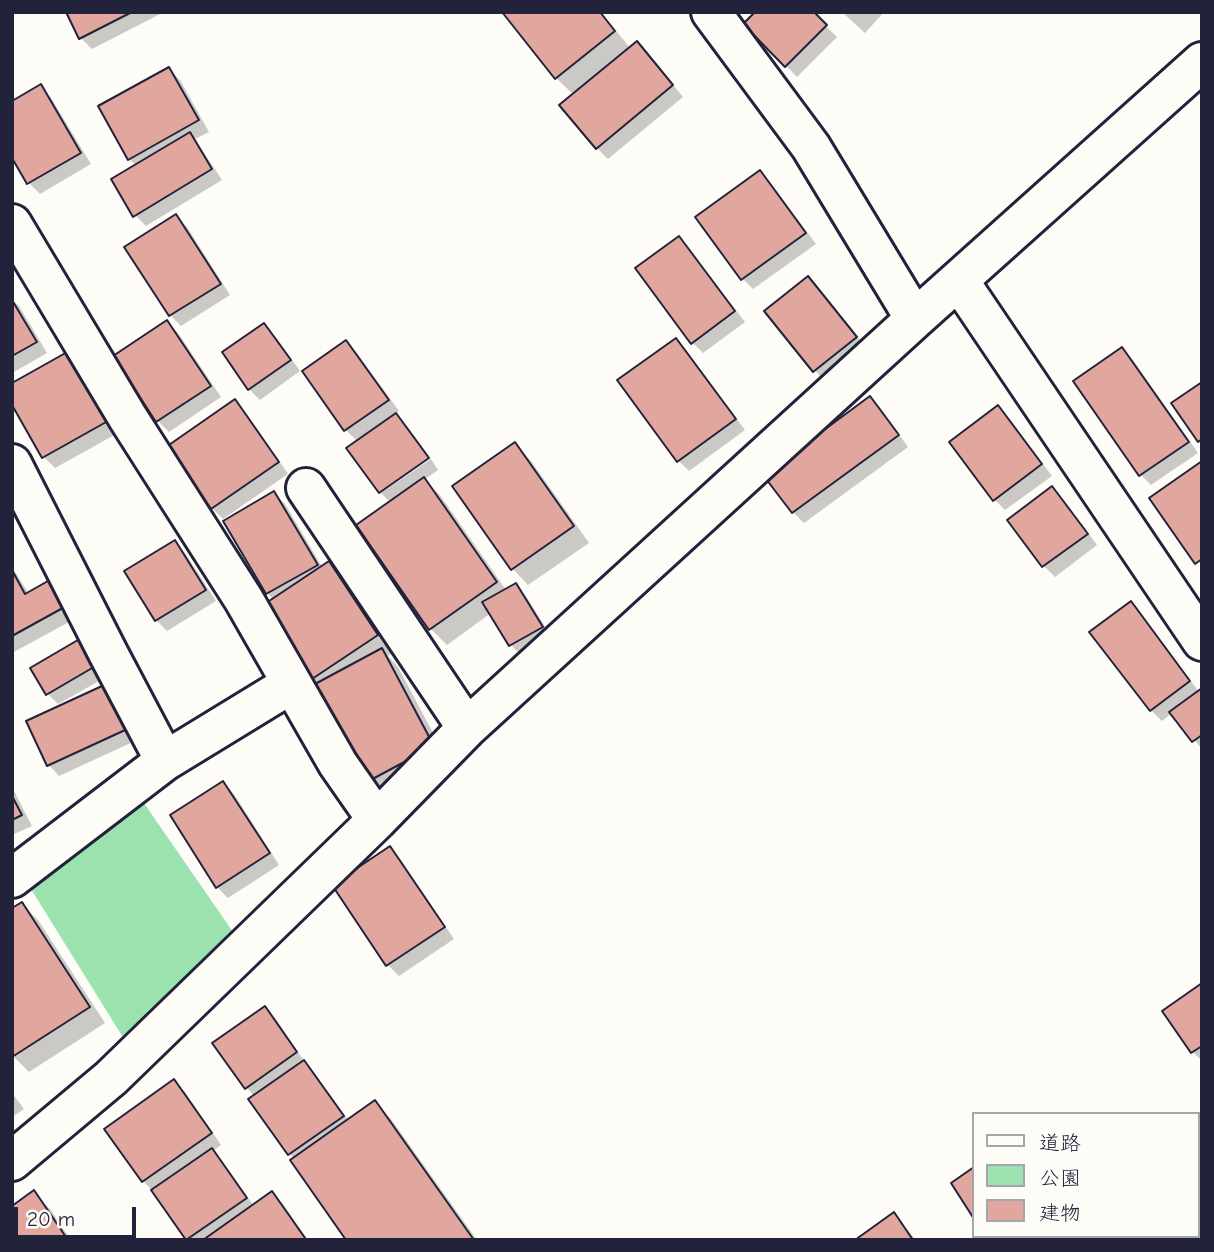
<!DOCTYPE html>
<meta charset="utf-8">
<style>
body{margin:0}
#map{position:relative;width:1214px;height:1252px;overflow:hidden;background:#fdfcf7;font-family:"Comic Neue","Klee One",sans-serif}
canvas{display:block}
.frame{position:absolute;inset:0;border:14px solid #22223b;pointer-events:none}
.legend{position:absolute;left:972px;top:1112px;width:228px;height:126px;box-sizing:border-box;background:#fdfcf7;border:2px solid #a5a5ac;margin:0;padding:9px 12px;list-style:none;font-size:21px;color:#22223b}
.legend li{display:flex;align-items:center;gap:14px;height:35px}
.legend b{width:35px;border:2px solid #a5a5ac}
.scale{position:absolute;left:14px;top:1207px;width:122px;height:32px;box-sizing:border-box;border:4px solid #22223b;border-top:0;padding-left:9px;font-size:21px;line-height:24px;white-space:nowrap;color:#22223b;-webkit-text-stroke:5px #fdfcf7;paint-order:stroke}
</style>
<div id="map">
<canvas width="1214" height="1252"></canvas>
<div class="frame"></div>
<ul class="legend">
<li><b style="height:9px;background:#fdfcf7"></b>道路</li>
<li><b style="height:19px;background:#9be2af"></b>公園</li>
<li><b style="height:19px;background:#e1a79e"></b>建物</li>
</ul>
<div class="scale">20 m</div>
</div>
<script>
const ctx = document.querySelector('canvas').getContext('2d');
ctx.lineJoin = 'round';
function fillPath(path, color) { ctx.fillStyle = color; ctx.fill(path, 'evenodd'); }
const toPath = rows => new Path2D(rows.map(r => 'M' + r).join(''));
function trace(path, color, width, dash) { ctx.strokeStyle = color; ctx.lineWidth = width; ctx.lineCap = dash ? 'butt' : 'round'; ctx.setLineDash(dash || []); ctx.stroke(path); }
const green = toPath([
 [139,796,233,932,124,1039,26,881]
]);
const shadow = toPath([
 [68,12,164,12,92,49,81,38],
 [504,12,601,12,630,48,648,54,683,97,608,159,597,148,574,95,556,78],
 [811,12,837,37,797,77,745,24],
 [842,12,884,12,865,33],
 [169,69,180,80,209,132,195,139,222,180,146,226,135,215,137,166,129,159],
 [41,87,51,98,91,164,40,194,29,183],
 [760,172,771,183,816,244,753,289,743,279],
 [176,216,187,227,230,295,181,326,170,315],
 [679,238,689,249,745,322,703,353,692,342],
 [808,278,867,348,825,382,766,311],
 [12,299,19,306,47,353,12,373],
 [167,322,178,333,221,397,169,432,158,421,115,357],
 [264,325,275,336,300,371,260,400,249,389],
 [676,340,687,351,745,430,689,471,678,460],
 [346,342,357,353,399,411,395,414,407,426,429,456,379,491,358,442,346,430],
 [1122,349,1133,360,1198,453,1151,485,1141,475],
 [68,353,118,433,55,468,44,457,12,401],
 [870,399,881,409,908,447,804,523,793,512,766,475],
 [235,402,246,413,288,474,223,519,212,508],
 [998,408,1009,418,1052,476,1005,510,994,499],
 [515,444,531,461,589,543,528,585,512,568],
 [431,459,438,470,424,480,440,495,506,590,515,585,526,596,552,638,522,656,511,645,491,613,447,645,431,629,390,502,381,493],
 [1052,488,1063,499,1097,545,1055,577,1044,566,1009,520],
 [274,493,285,504,322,567,328,563,345,579,393,652,388,656,398,667,449,763,385,797,369,781,324,698,308,682,274,600,267,593,225,521],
 [175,542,185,553,216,601,167,631,156,620],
 [12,567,29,594,66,590,80,616,12,653],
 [1130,603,1141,614,1199,692,1202,690,1202,749,1172,713,1162,721,1151,710],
 [83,640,108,676,58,704,47,693],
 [126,693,146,736,59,776,49,765],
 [223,783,234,794,279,865,228,898,217,887],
 [12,787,32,826,12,835],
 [390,849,401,860,454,939,399,976,388,965],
 [22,904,38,920,105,1023,29,1072,12,1055],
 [1202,986,1202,1061,1193,1052],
 [265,1009,276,1019,306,1064,315,1074,349,1121,375,1103,391,1119,477,1240,348,1240,294,1159,251,1100,255,1097,246,1087],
 [174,1082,185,1092,221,1145,213,1151,222,1161,254,1206,272,1194,283,1204,308,1240,189,1240,153,1191,143,1181],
 [12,1093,24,1109,12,1117],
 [34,1193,50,1209,71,1240,13,1240],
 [894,1215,916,1240,858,1240]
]);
const building = toPath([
 [66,12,132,12,79,39,66,12],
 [502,12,600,12,615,31,555,79,502,12],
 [755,12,814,12,827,25,785,67,743,24,755,12],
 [637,41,673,85,596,149,559,105,637,41],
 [169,67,199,120,128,160,98,106,169,67],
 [41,84,81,153,27,184,12,158,12,101,41,84],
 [190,132,212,169,133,217,111,179,190,132],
 [760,170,806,233,741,280,695,217,760,170],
 [176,214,221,284,169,316,124,247,176,214],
 [679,236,735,311,691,344,635,268,679,236],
 [808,276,857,337,813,372,764,311,808,276],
 [12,300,37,342,12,356,12,300],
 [167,320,211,386,156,422,113,356,167,320],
 [264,323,291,360,248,390,222,352,264,323],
 [676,338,736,419,677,462,617,380,676,338],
 [346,340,389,400,344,431,302,371,346,340],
 [1122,347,1189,442,1139,476,1073,381,1122,347],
 [69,351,108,421,42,458,12,405,12,383,69,351],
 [1202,382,1202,439,1198,442,1171,403,1202,382],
 [870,396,899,435,792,513,763,475,870,396],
 [235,399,279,462,211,509,166,447,235,399],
 [998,405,1042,464,993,501,949,442,998,405],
 [396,413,429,458,379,493,346,448,396,413],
 [515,442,574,526,511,570,452,486,515,442],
 [1202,461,1202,559,1195,564,1149,498,1202,461],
 [424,477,497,582,429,630,356,525,424,477],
 [1052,486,1088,534,1042,567,1007,520,1052,486],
 [274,491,318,565,266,594,223,521,274,491],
 [175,540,206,590,155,621,124,571,175,540],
 [329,561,378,635,306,683,257,609,329,561],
 [12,570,25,594,55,577,70,604,12,636,12,570],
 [516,583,543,627,509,646,482,602,516,583],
 [1131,601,1190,681,1150,711,1089,632,1131,601],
 [83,637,99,664,46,695,30,668,83,637],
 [382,648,434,746,367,782,315,684,382,648],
 [115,680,136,725,47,766,26,721,115,680],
 [1202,688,1202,735,1192,742,1169,712,1202,688],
 [223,781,270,853,216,888,170,815,223,781],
 [12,796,22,815,12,820,12,796],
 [390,846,445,927,386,966,332,885,390,846],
 [22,902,90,1007,12,1057,12,908,22,902],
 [1202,983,1202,1046,1191,1053,1162,1011,1202,983],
 [265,1006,297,1052,245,1089,212,1043,265,1006],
 [304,1060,344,1116,288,1155,248,1099,304,1060],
 [174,1079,212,1133,142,1182,104,1129,174,1079],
 [375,1100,474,1240,346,1240,290,1160,375,1100],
 [212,1148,247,1198,186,1240,151,1190,212,1148],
 [974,1167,974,1219,951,1183,974,1167],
 [34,1190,68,1240,12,1240,12,1206,34,1190],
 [272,1191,305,1238,302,1240,203,1240,272,1191],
 [894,1212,913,1240,855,1240,894,1212],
 [986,1236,1073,1236,1075,1240,988,1240,986,1236]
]);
const street = toPath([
 [711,12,811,147,915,319],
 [12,224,128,418,244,600,338,764,377,820],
 [959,281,1202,641],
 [12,464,108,653,165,761],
 [306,488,467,728],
 [12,878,165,761,291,684],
 [12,1161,111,1078,377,820,467,728,915,319,1202,62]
]);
fillPath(green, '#9be2af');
fillPath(shadow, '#0003');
fillPath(building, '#e1a79e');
trace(building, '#22223b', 2);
trace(street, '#22223b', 44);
trace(street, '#fdfcf7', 38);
</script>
